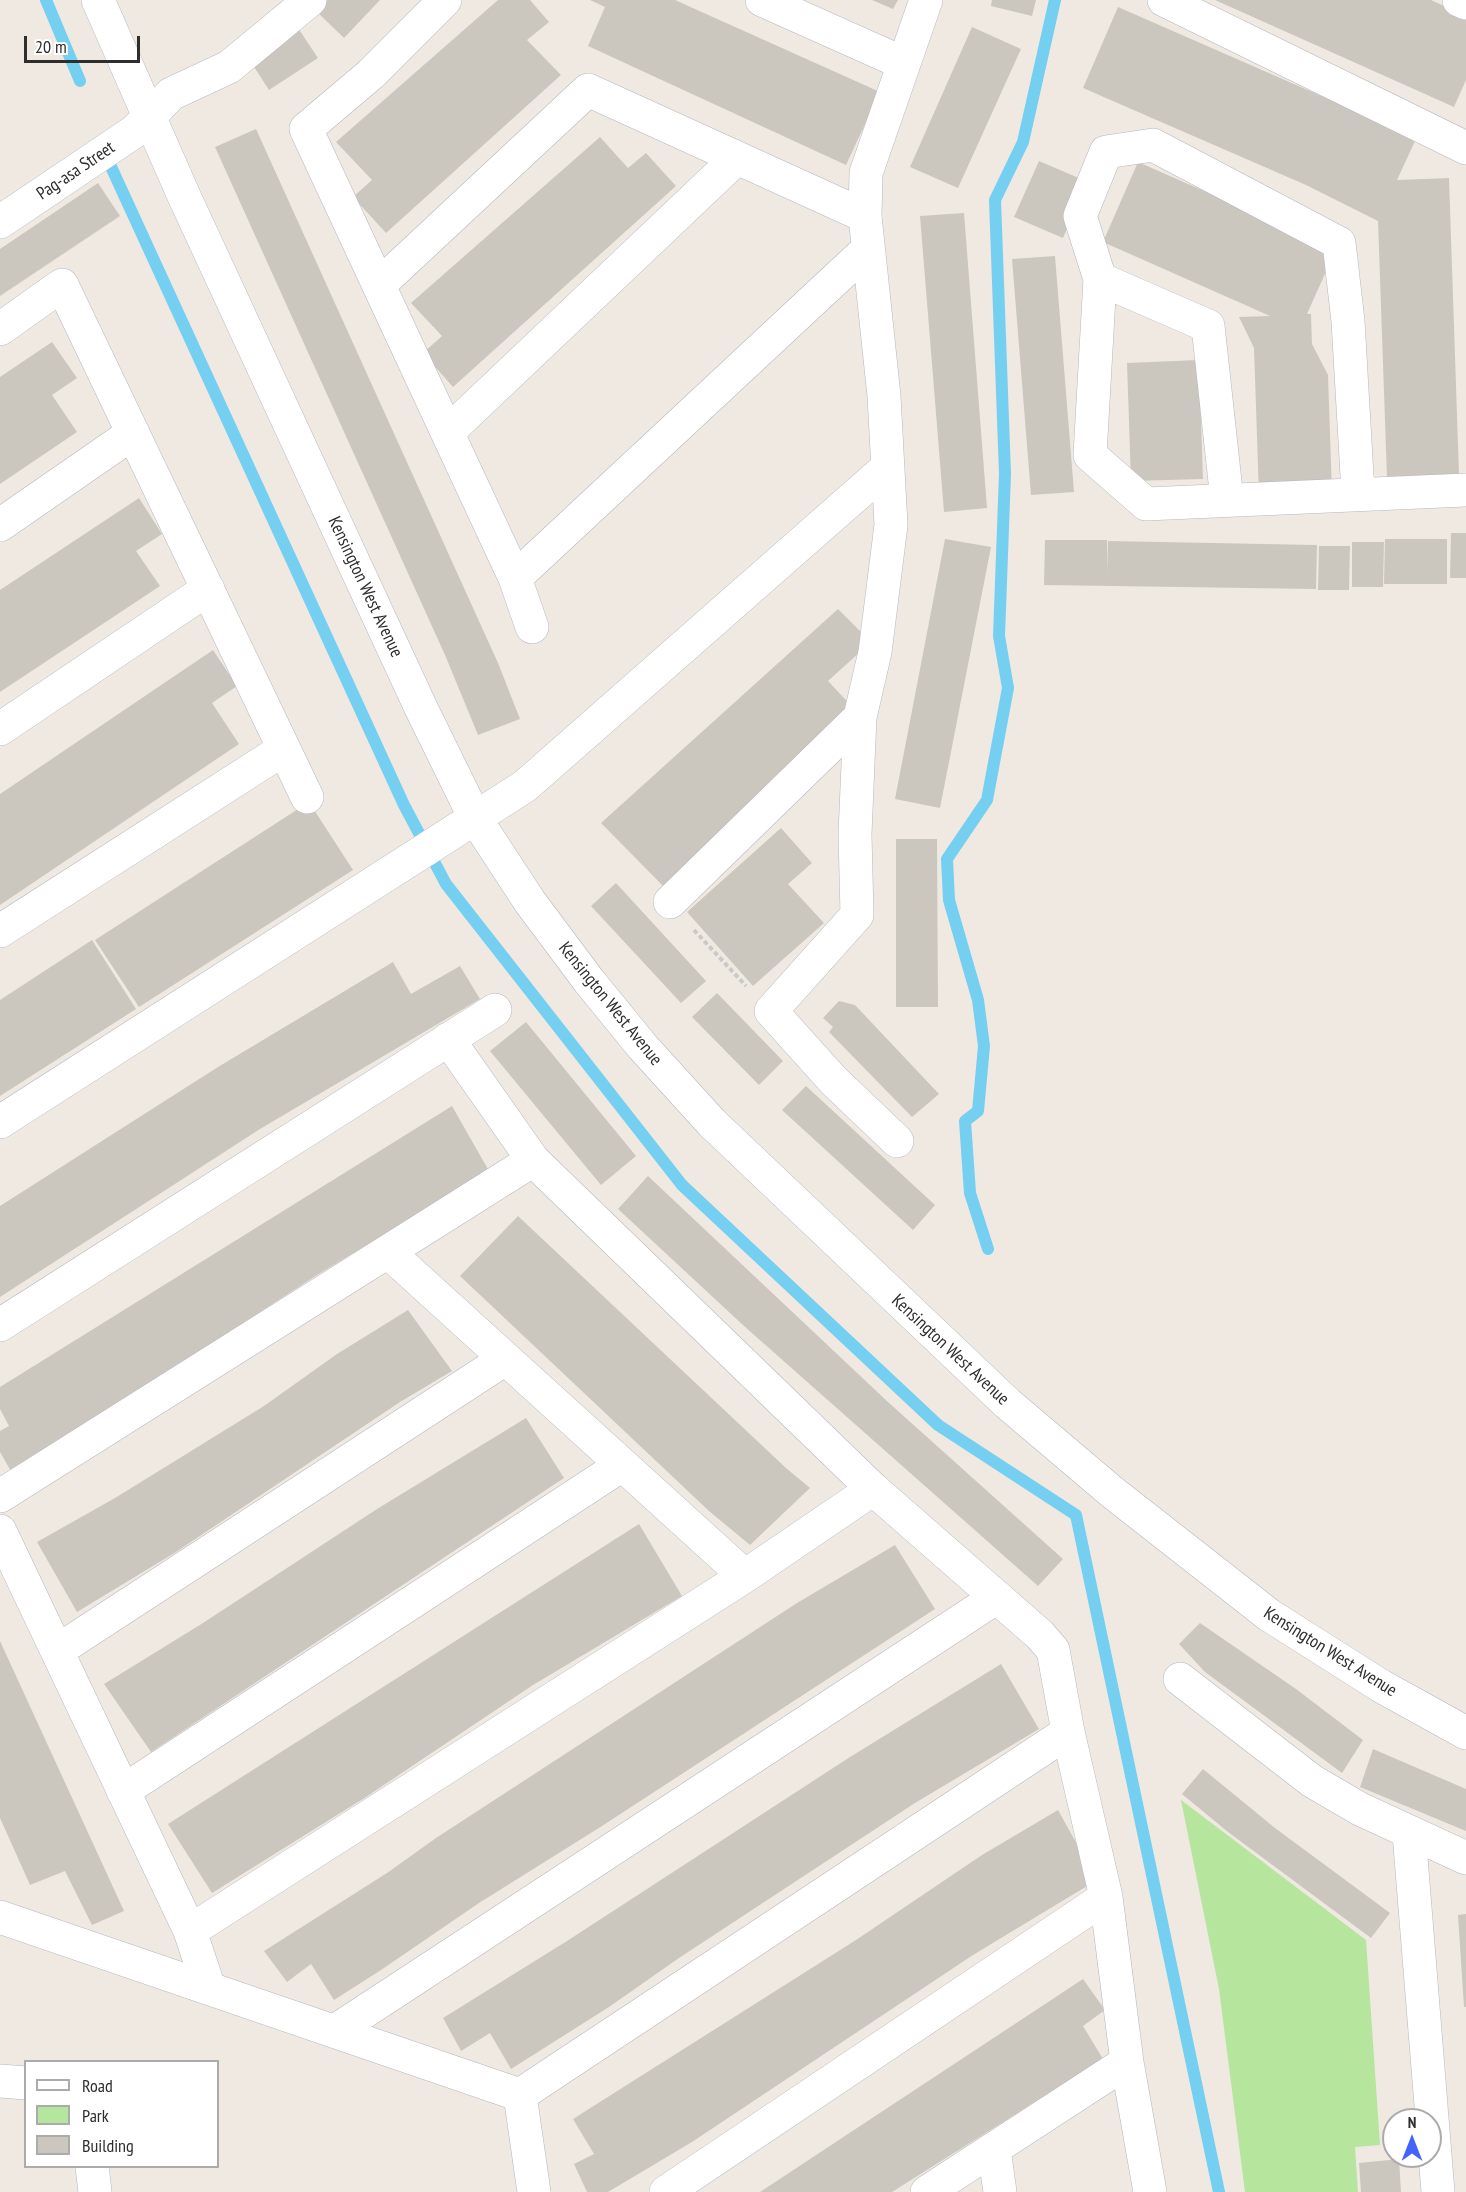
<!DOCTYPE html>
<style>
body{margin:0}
#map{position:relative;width:1466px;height:2192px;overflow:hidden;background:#efe9e1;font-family:"PT Sans Narrow",sans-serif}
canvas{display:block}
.legend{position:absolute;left:24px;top:2060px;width:195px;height:108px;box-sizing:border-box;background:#fff;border:2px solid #ababab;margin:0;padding:8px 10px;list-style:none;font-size:18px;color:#2e2e2e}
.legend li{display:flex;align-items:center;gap:12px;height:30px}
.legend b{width:30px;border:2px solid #ababab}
.north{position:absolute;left:1382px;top:2108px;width:60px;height:60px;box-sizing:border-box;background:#fff;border:2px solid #ababab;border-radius:50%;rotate:0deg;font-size:16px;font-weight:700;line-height:24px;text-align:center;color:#2e2e2e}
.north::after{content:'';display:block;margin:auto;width:21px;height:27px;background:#4264fb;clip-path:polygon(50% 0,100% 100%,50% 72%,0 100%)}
.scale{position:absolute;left:24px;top:36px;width:116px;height:27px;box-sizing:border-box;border:3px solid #2e2e2e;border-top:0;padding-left:8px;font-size:18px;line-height:21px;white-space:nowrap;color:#2e2e2e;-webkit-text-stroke:4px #fff;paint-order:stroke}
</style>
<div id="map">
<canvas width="1466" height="2192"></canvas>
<ul class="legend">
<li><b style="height:8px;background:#fff"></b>Road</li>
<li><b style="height:16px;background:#b6e59e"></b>Park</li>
<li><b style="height:16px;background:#cbc7bf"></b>Building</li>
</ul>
<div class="north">N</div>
<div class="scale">20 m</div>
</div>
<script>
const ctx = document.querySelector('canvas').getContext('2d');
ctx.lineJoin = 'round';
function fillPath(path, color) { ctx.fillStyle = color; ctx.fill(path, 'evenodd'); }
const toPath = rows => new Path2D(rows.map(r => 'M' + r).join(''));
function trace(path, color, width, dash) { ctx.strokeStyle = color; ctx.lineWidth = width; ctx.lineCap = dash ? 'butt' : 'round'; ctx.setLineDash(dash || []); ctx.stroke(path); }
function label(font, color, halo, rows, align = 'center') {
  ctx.font = font + ' "PT Sans Narrow",sans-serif'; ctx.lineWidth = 5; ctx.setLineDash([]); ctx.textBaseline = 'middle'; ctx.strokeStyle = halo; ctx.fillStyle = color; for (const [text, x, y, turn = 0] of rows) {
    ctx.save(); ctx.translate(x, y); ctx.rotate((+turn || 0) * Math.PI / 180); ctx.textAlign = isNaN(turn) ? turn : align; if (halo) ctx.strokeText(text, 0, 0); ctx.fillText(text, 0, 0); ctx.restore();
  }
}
const green = toPath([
 [1181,1800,1366,1940,1380,2145,1355,2147,1358,2192,1245,2192,1219,1989]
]);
const stream = toPath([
 [46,0,80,81],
 [107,158,404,805,446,884,682,1185,938,1425,1076,1515,1219,2192],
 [988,1249,970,1193,965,1121,978,1111,984,1046,978,1000,949,900,947,859,987,800,1008,688,999,636,1005,474,995,200,1023,142,1055,0]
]);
const building = toPath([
 [322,0,380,0,344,38,314,9],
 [498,0,530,0,549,22,527,40,561,75,386,233,353,197,372,180,336,142],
 [590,0,675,0,880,92,846,165,588,46,605,7],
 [872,0,898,0,893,9],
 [992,0,1036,0,1032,16,991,6],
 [1215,0,1431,0,1466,16,1466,80,1454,107],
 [1118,7,1342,105,1415,141,1397,180,1449,178,1459,475,1387,478,1378,221,1306,185,1083,88],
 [296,25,318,58,269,90,247,56],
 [972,27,1021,49,958,188,910,167],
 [256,129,498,663,520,719,478,735,445,655,215,147],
 [600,137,628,168,646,153,676,186,453,387,423,353,442,336,411,303],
 [1039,161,1088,182,1063,238,1014,217],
 [1138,162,1336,249,1307,314,1311,314,1312,344,1328,375,1332,493,1259,496,1254,348,1239,317,1270,316,1103,242],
 [98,183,120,216,0,296,0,249],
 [964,213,987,508,944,512,920,216],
 [1055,256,1074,492,1031,495,1012,259],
 [52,342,77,378,52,395,77,432,0,484,0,377],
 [1199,360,1203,479,1131,481,1127,363],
 [139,498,162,534,136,551,160,586,0,692,0,590],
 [1451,533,1466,533,1466,578,1450,578],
 [945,539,991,547,940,808,895,799],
 [1385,539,1447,539,1447,584,1384,584],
 [1045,540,1107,540,1107,573,1108,541,1317,545,1316,589,1044,585],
 [1352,542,1384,542,1383,587,1352,587],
 [1319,546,1350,546,1349,590,1318,590],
 [838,609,871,642,828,681,858,713,667,890,601,823],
 [213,650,237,686,212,703,239,744,0,905,0,794],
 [309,802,353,870,139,1007,95,940],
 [781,828,812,863,788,884,824,923,753,986,687,912],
 [896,839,937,839,938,1007,896,1007],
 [616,883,706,981,681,1003,591,906],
 [92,940,136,1009,0,1096,0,1000],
 [393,962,411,994,460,966,480,999,260,1129,0,1297,0,1206,218,1067],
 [717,993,783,1061,759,1085,692,1017],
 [839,1001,855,1005,939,1094,912,1117,829,1032,833,1027,823,1018],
 [526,1022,636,1156,601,1185,490,1051],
 [806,1086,935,1205,913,1230,782,1110],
 [452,1106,489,1171,317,1275,12,1473,0,1452,0,1431,9,1426,0,1409,0,1387],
 [648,1176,888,1402,1063,1559,1038,1586,744,1326,618,1209],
 [518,1216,786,1468,810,1488,750,1545,709,1511,460,1276],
 [408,1310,452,1371,400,1402,176,1552,77,1612,37,1542,115,1498,264,1406,337,1354],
 [526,1418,564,1478,151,1752,104,1684,203,1623,377,1509],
 [639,1524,682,1596,533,1685,366,1797,212,1893,168,1824],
 [895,1545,935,1609,602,1826,479,1903,381,1970,334,2000,311,1964,287,1982,264,1951,387,1873,436,1838,797,1603],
 [1200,1623,1296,1689,1363,1740,1342,1773,1205,1672,1179,1644],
 [0,1641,124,1911,92,1925,65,1871,30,1885,0,1818],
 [1001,1664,1039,1729,915,1803,679,1958,609,2007,511,2069,490,2033,461,2051,443,2018,567,1941,850,1757],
 [1373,1749,1466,1789,1466,1831,1360,1787],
 [1203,1769,1275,1828,1390,1913,1371,1938,1228,1832,1182,1794],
 [1058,1810,1097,1880,973,1955,692,2142,608,2192,587,2192,574,2164,594,2154,573,2119,856,1940,982,1855],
 [1466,1914,1466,2007,1464,2007,1458,1915],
 [1083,1979,1105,2010,1083,2026,1103,2059,892,2192,760,2192],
 [1399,2159,1401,2192,1361,2192,1359,2163]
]);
const path = toPath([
 [694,930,746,986]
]);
const minor = toPath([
 [445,0,371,74,306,129,515,578,532,627],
 [762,0,903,63],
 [1164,0,1466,148],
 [1459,0,1466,3],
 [149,117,171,94,229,67,310,0],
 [1100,279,1208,326,1227,500],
 [379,285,588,90,865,216],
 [0,329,62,285,307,797],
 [448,432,737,158],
 [1358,493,1348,321,1339,243,1153,145,1106,152,1080,216,1100,279,1090,455,1146,504,1466,490],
 [0,525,133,433],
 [515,578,868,249],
 [0,729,208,589],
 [670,902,860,717],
 [0,931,284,749],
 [448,1039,533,1160,873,1489,1040,1635,1053,1650,1068,1732,1106,1897,1127,2062,1150,2192],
 [0,1122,525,786,888,467],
 [897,1141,833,1080,771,1011,857,915,855,834,860,717,875,652,891,525,884,396,865,216,866,173,926,0],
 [388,1252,745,1576],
 [0,1325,495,1010],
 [0,1496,533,1160],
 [0,1531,190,1931,209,1988],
 [57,1651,505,1359],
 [1180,1679,1312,1781,1360,1809,1466,1858],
 [123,1791,622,1465],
 [1409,1833,1438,2192],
 [0,1917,520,2095],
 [190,1931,745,1576,873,1489],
 [335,2031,997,1597],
 [0,2081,26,2083],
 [520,2095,1068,1732],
 [520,2095,534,2192],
 [994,2149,1000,2192],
 [92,2166,95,2192],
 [666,2192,1106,1897],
 [927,2192,1127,2062]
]);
const tertiary = toPath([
 [98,0,184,196,421,708,475,818,530,902,589,981,642,1046,712,1123,1007,1403,1112,1492,1269,1615,1381,1686,1466,1733],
 [0,222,135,131,149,117]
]);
const streetNames = [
 ["Pag-asa Street",76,171,-34],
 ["Kensington West Avenue",365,587,65],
 ["Kensington West Avenue",610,1004,51],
 ["Kensington West Avenue",950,1350,43],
 ["Kensington West Avenue",1330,1652,32]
];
fillPath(green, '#b6e59e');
trace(stream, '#75cff0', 12);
fillPath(building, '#cbc7bf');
trace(minor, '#b4b7c1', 34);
trace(tertiary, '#b4b7c1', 34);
trace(path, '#c9c9c9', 4, [4.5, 3]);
trace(minor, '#fff', 33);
trace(tertiary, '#fff', 33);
label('18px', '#2e2e2e', '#fff', streetNames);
</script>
